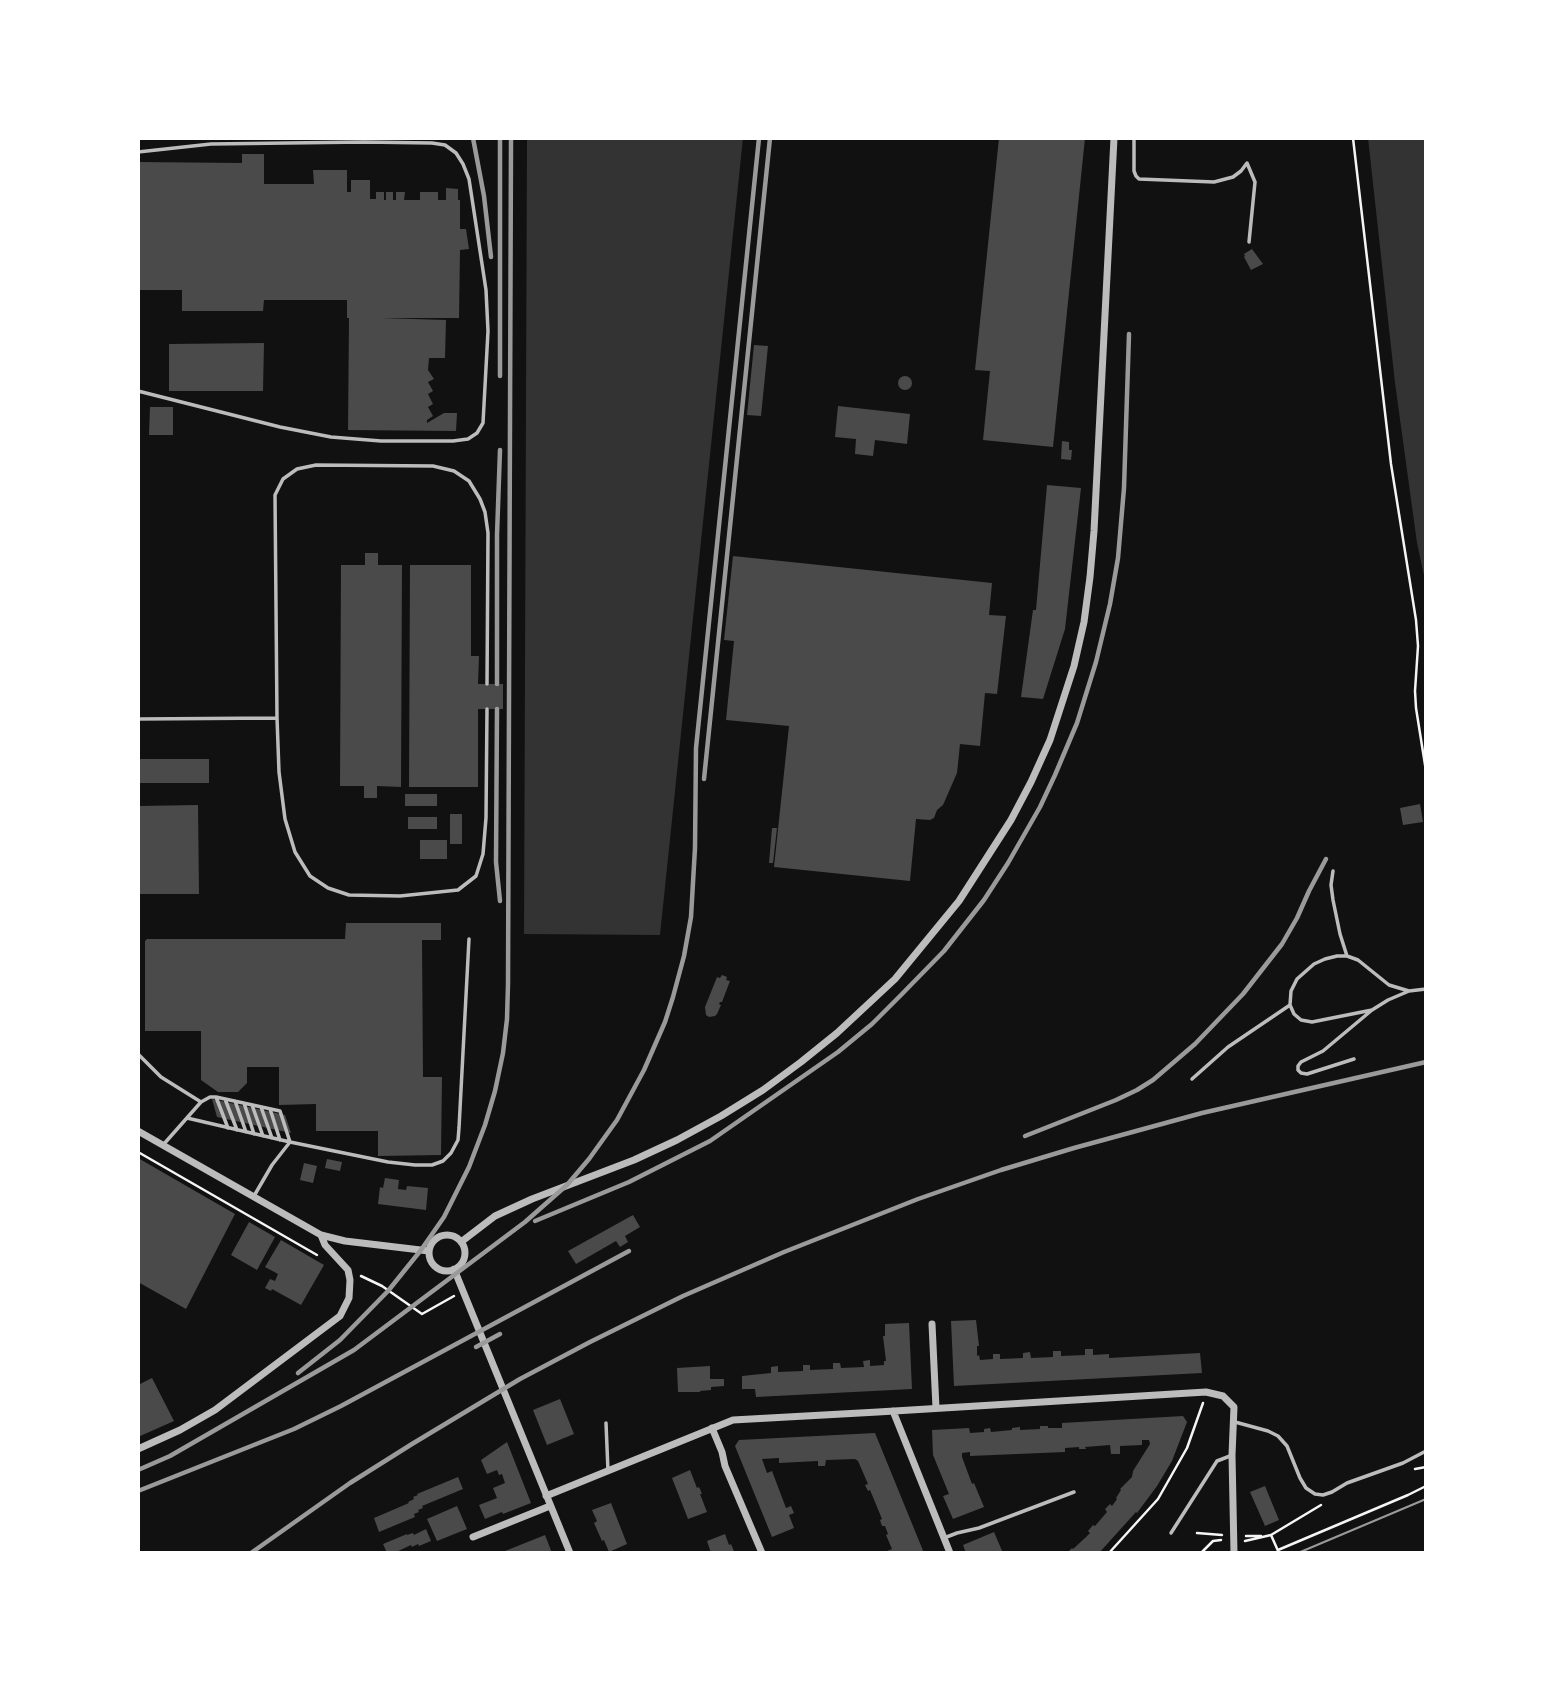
<!DOCTYPE html>
<style>
body{margin:0}
#map{position:relative;width:1564px;height:1691px;overflow:hidden;background:#111;font-family:Rubik,sans-serif}
canvas{display:block}
.frame{position:absolute;inset:0;border:140px solid #fff;pointer-events:none}
</style>
<div id="map">
<canvas width="1564" height="1691"></canvas>
<div class="frame"></div>
</div>
<script>
const ctx = document.querySelector('canvas').getContext('2d');
ctx.lineJoin = 'round';
function fillPath(path, color) { ctx.fillStyle = color; ctx.fill(path, 'evenodd'); }
const toPath = rows => new Path2D(rows.map(r => 'M' + r).join(''));
function trace(path, color, width, dash) { ctx.strokeStyle = color; ctx.lineWidth = width; ctx.lineCap = dash ? 'butt' : 'round'; ctx.setLineDash(dash || []); ctx.stroke(path); }
const water = toPath([
 [527,138,743,138,660,935,524,934],
 [1368,138,1426,138,1426,585,1417,543,1395,383]
]);
const building = toPath([
 [999,138,1085,138,1053,447,983,440,990,371,975,370],
 [242,154,264,154,264,184,314,184,313,170,347,170,347,192,351,192,351,180,370,180,370,199,376,199,376,192,384,192,384,200,386,200,386,192,393,192,393,200,396,200,396,192,405,192,404,200,420,200,420,192,438,192,438,200,446,200,446,188,458,189,458,200,460,200,460,229,466,229,469,249,460,250,459,318,381,318,446,320,445,358,429,358,428,370,434,379,428,382,433,391,428,394,433,404,428,407,433,416,427,420,427,423,444,413,457,413,456,431,348,430,349,318,347,318,347,300,264,300,263,311,182,311,182,290,138,290,138,162,242,163],
 [1252,249,1263,264,1251,270,1244,257,1245,256,1244,254],
 [264,343,263,391,169,391,169,344],
 [754,345,768,346,761,416,747,415],
 '898 383a7 7 0 1 1 14 0a7 7 0 1 1-14 0Z',
 [838,406,910,414,907,444,875,440,873,456,855,454,856,439,835,437],
 [150,407,173,407,173,435,149,435],
 [1062,441,1069,442,1069,450,1072,450,1071,460,1061,459],
 [1047,485,1081,488,1065,629,1043,699,1021,697,1033,610,1036,610],
 [365,553,378,553,378,565,402,565,401,787,377,786,377,798,364,798,364,786,340,786,341,565,365,565],
 [733,556,992,583,989,615,1006,616,997,694,985,693,980,746,960,744,957,773,943,805,937,810,934,818,930,820,916,819,910,881,774,867,789,726,726,720,734,641,724,640],
 [410,565,471,565,471,656,479,656,478,684,503,684,503,709,478,709,478,787,409,787],
 [138,759,209,759,209,783,138,783],
 [405,794,437,794,437,806,405,806],
 [1420,804,1423,822,1403,825,1400,808],
 [198,805,199,894,138,894,138,806],
 [450,814,462,814,462,844,450,844],
 [408,817,437,817,437,829,408,829],
 [772,828,777,828,773,863,769,863],
 [420,840,447,840,447,859,420,859],
 [346,923,441,923,441,940,422,940,423,1077,442,1077,441,1155,378,1156,378,1131,316,1131,316,1104,279,1105,279,1067,247,1067,247,1083,238,1092,218,1092,201,1080,201,1031,145,1031,145,941,147,939,345,939],
 [722,975,727,977,726,980,730,981,722,1002,720,1002,719,1004,721,1005,717,1014,715,1016,709,1017,706,1015,705,1007,717,977,720,978],
 [212,1099,285,1115,291,1133,217,1117],
 [138,1158,235,1214,186,1309,138,1282],
 [327,1159,342,1162,340,1171,325,1168],
 [304,1163,317,1166,313,1183,300,1180],
 [385,1178,399,1180,398,1189,406,1190,407,1186,428,1188,426,1210,378,1204,380,1187,383,1188],
 [633,1215,640,1227,625,1236,628,1242,620,1247,616,1241,576,1264,568,1251],
 [249,1222,275,1237,257,1270,231,1255],
 [281,1240,324,1265,301,1305,272,1289,271,1291,265,1288,270,1279,275,1281,278,1274,265,1267],
 [976,1320,979,1346,977,1346,977,1356,979,1355,980,1360,993,1359,993,1354,1000,1354,1000,1359,1023,1358,1023,1353,1030,1352,1031,1358,1053,1357,1053,1351,1061,1351,1061,1356,1085,1355,1085,1349,1093,1349,1093,1355,1109,1354,1109,1358,1200,1353,1202,1373,954,1386,951,1321],
 [909,1323,912,1389,756,1397,755,1389,742,1389,742,1376,771,1373,771,1367,778,1366,778,1372,803,1371,803,1365,810,1365,810,1370,833,1369,833,1363,840,1363,841,1368,864,1367,863,1361,870,1360,870,1366,884,1365,884,1361,886,1361,883,1336,885,1336,885,1324],
 [710,1366,710,1379,724,1379,724,1386,711,1387,711,1390,700,1391,700,1392,678,1392,677,1368],
 [152,1378,174,1421,138,1437,138,1385],
 [560,1399,574,1434,547,1445,533,1410],
 [1183,1416,1187,1422,1172,1461,1157,1486,1137,1513,1136,1512,1099,1553,1067,1553,1072,1548,1073,1549,1085,1538,1090,1533,1088,1531,1093,1525,1095,1526,1107,1512,1105,1509,1110,1504,1112,1506,1117,1499,1116,1498,1121,1490,1120,1489,1132,1477,1133,1471,1150,1444,1149,1440,1142,1440,1142,1445,1120,1446,1120,1454,1111,1454,1110,1445,1085,1447,1086,1449,1079,1449,1079,1447,1065,1448,1065,1452,970,1456,970,1452,962,1453,962,1457,972,1484,974,1483,984,1507,953,1519,943,1496,949,1494,933,1455,932,1430,969,1428,970,1433,984,1432,984,1429,990,1428,991,1432,1012,1430,1012,1428,1020,1427,1020,1430,1040,1429,1040,1426,1048,1426,1048,1428,1062,1428,1062,1423],
 [875,1433,924,1553,887,1553,887,1551,892,1549,886,1535,888,1534,885,1526,882,1526,880,1520,882,1519,870,1490,868,1491,865,1485,868,1484,858,1461,855,1459,826,1460,825,1466,818,1466,818,1461,779,1463,779,1458,762,1459,767,1473,772,1471,786,1508,791,1506,794,1513,789,1515,794,1528,772,1537,735,1446,739,1440],
 [507,1442,531,1503,503,1514,502,1512,485,1519,479,1505,497,1498,493,1488,505,1483,502,1474,499,1475,497,1470,487,1474,481,1460],
 [690,1470,697,1488,699,1487,700,1489,702,1494,700,1494,707,1512,688,1519,672,1478],
 [458,1477,463,1489,422,1506,423,1508,418,1510,419,1512,414,1514,415,1517,379,1532,374,1518,409,1503,408,1502,414,1499,413,1497,418,1495,417,1494],
 [1265,1486,1279,1520,1265,1526,1250,1492],
 [611,1503,627,1544,609,1552,604,1540,602,1541,594,1523,597,1521,592,1510],
 [457,1506,467,1529,437,1541,427,1519],
 [426,1529,431,1541,419,1546,418,1544,412,1547,411,1545,394,1553,387,1553,383,1544,407,1534,407,1535,413,1533,414,1535],
 [994,1532,1003,1553,966,1553,963,1545],
 [725,1534,729,1545,731,1544,734,1551,732,1553,711,1553,707,1541],
 [545,1535,552,1553,500,1553]
]);
const path = toPath([
 [1353,138,1391,464,1416,620,1418,646,1415,691,1416,708,1426,771],
 [138,1152,317,1255],
 [361,1276,382,1286,422,1314,454,1296],
 [1415,1469,1426,1467],
 [1197,1533,1222,1535],
 [1271,1535,1279,1553],
 [1246,1536,1261,1536],
 [1245,1541,1271,1535,1321,1505],
 [1278,1550,1408,1495,1426,1486],
 [1109,1553,1158,1499,1187,1448,1203,1403],
 [1201,1553,1213,1541,1221,1540]
]);
const service = toPath([
 [1134,138,1134,171,1136,176,1139,179,1214,182,1233,177,1241,171,1247,163,1255,182,1249,242],
 [138,152,211,144,364,142,432,143,445,145,456,153,463,164,469,179,486,290,488,331,483,423,477,433,468,439,453,441,381,441,331,437,280,427,138,391],
 [277,718,275,495,283,479,297,469,316,465,433,466,454,471,469,481,480,499,485,512,488,533,487,684],
 [138,719,277,718,279,772,285,819,295,852,310,876,328,888,349,895,400,896,458,890,476,876,483,854,486,818,487,709],
 [1333,871,1331,885,1333,900,1340,934,1347,956],
 [1372,1010,1312,1022,1301,1020,1294,1014,1290,1005,1291,991,1297,979,1314,964,1325,959,1337,956,1347,956,1358,960,1389,985,1409,991],
 [138,1054,161,1077,201,1102],
 [1354,1059,1307,1074,1301,1073,1298,1070,1298,1066,1301,1062,1323,1051,1372,1010,1388,1000,1409,991,1426,989],
 [1192,1079,1228,1047,1290,1005],
 [216,1097,228,1128],
 [225,1099,237,1130],
 [235,1101,246,1132],
 [244,1103,254,1134],
 [252,1105,263,1136],
 [261,1107,272,1138],
 [270,1109,280,1140],
 [187,1118,290,1142,388,1162,415,1165,432,1165,443,1161,451,1153,458,1140,459,1128,469,939],
 [163,1145,201,1102,210,1097,216,1097,280,1111,290,1142],
 [254,1196,272,1165,290,1142],
 [1235,1422,1268,1431,1278,1436,1287,1446,1300,1478,1306,1488,1315,1494,1323,1495,1332,1492,1347,1483,1403,1463,1426,1451],
 [606,1423,608,1471],
 [1171,1533,1217,1461,1230,1456],
 [944,1538,957,1533,979,1528,1074,1492]
]);
const minor = toPath([
 [138,1131,321,1235,345,1241,429,1251],
 '429 1253a18 18 0 1 1 36 0a18 18 0 1 1-36 0Z',
 [461,1242,495,1216,532,1199,634,1160,677,1140,721,1116,763,1090,801,1062,837,1033,895,979,959,901,1011,820,1031,782,1050,740,1074,666,1084,622,1090,577,1094,531,1114,138],
 [454,1269,570,1553],
 [932,1324,936,1408],
 [893,1411,950,1553],
 [712,1428,722,1452,725,1466,762,1553],
 [138,1449,180,1430,215,1410,340,1316,349,1298,350,1280,348,1270,325,1245,321,1235],
 [546,1496,733,1420,878,1412,1206,1392,1223,1396,1234,1407,1232,1455,1234,1553],
 [473,1537,550,1506]
]);
const tram = toPath([
 [1298,1553,1426,1499]
]);
const rail = toPath([
 [473,138,484,196,491,257],
 [500,376,500,138],
 [497,684,497,535,500,450],
 [497,709,496,862,500,901],
 [704,779,770,138],
 [1025,1136,1116,1100,1137,1090,1153,1080,1195,1044,1243,994,1282,944,1297,918,1309,891,1326,859],
 [535,1221,629,1182,710,1141,838,1052,872,1024,901,995,944,951,984,900,1008,863,1040,807,1055,775,1077,723,1096,662,1110,604,1118,558,1124,488,1129,334],
 [476,1347,500,1334],
 [298,1373,340,1340,388,1291,421,1250,444,1217,469,1167,485,1125,495,1091,503,1053,507,1019,508,984,511,138],
 [138,1470,170,1456,354,1350,525,1222,567,1185,589,1159,617,1120,644,1070,665,1022,673,997,684,956,691,917,695,848,696,748,759,138],
 [138,1491,294,1429,341,1406,629,1251],
 [251,1553,350,1483,412,1444,520,1379,590,1342,683,1296,784,1252,918,1199,1001,1170,1074,1148,1202,1113,1426,1062]
]);
fillPath(water, '#333');
fillPath(building, '#4a4a4a');
trace(path, '#f5f5f5', 2.5);
trace(service, '#bcbcbc', 3.5);
trace(minor, '#bcbcbc', 7);
trace(tram, '#9a9a9a', 2);
trace(rail, '#9a9a9a', 4.5);
</script>
